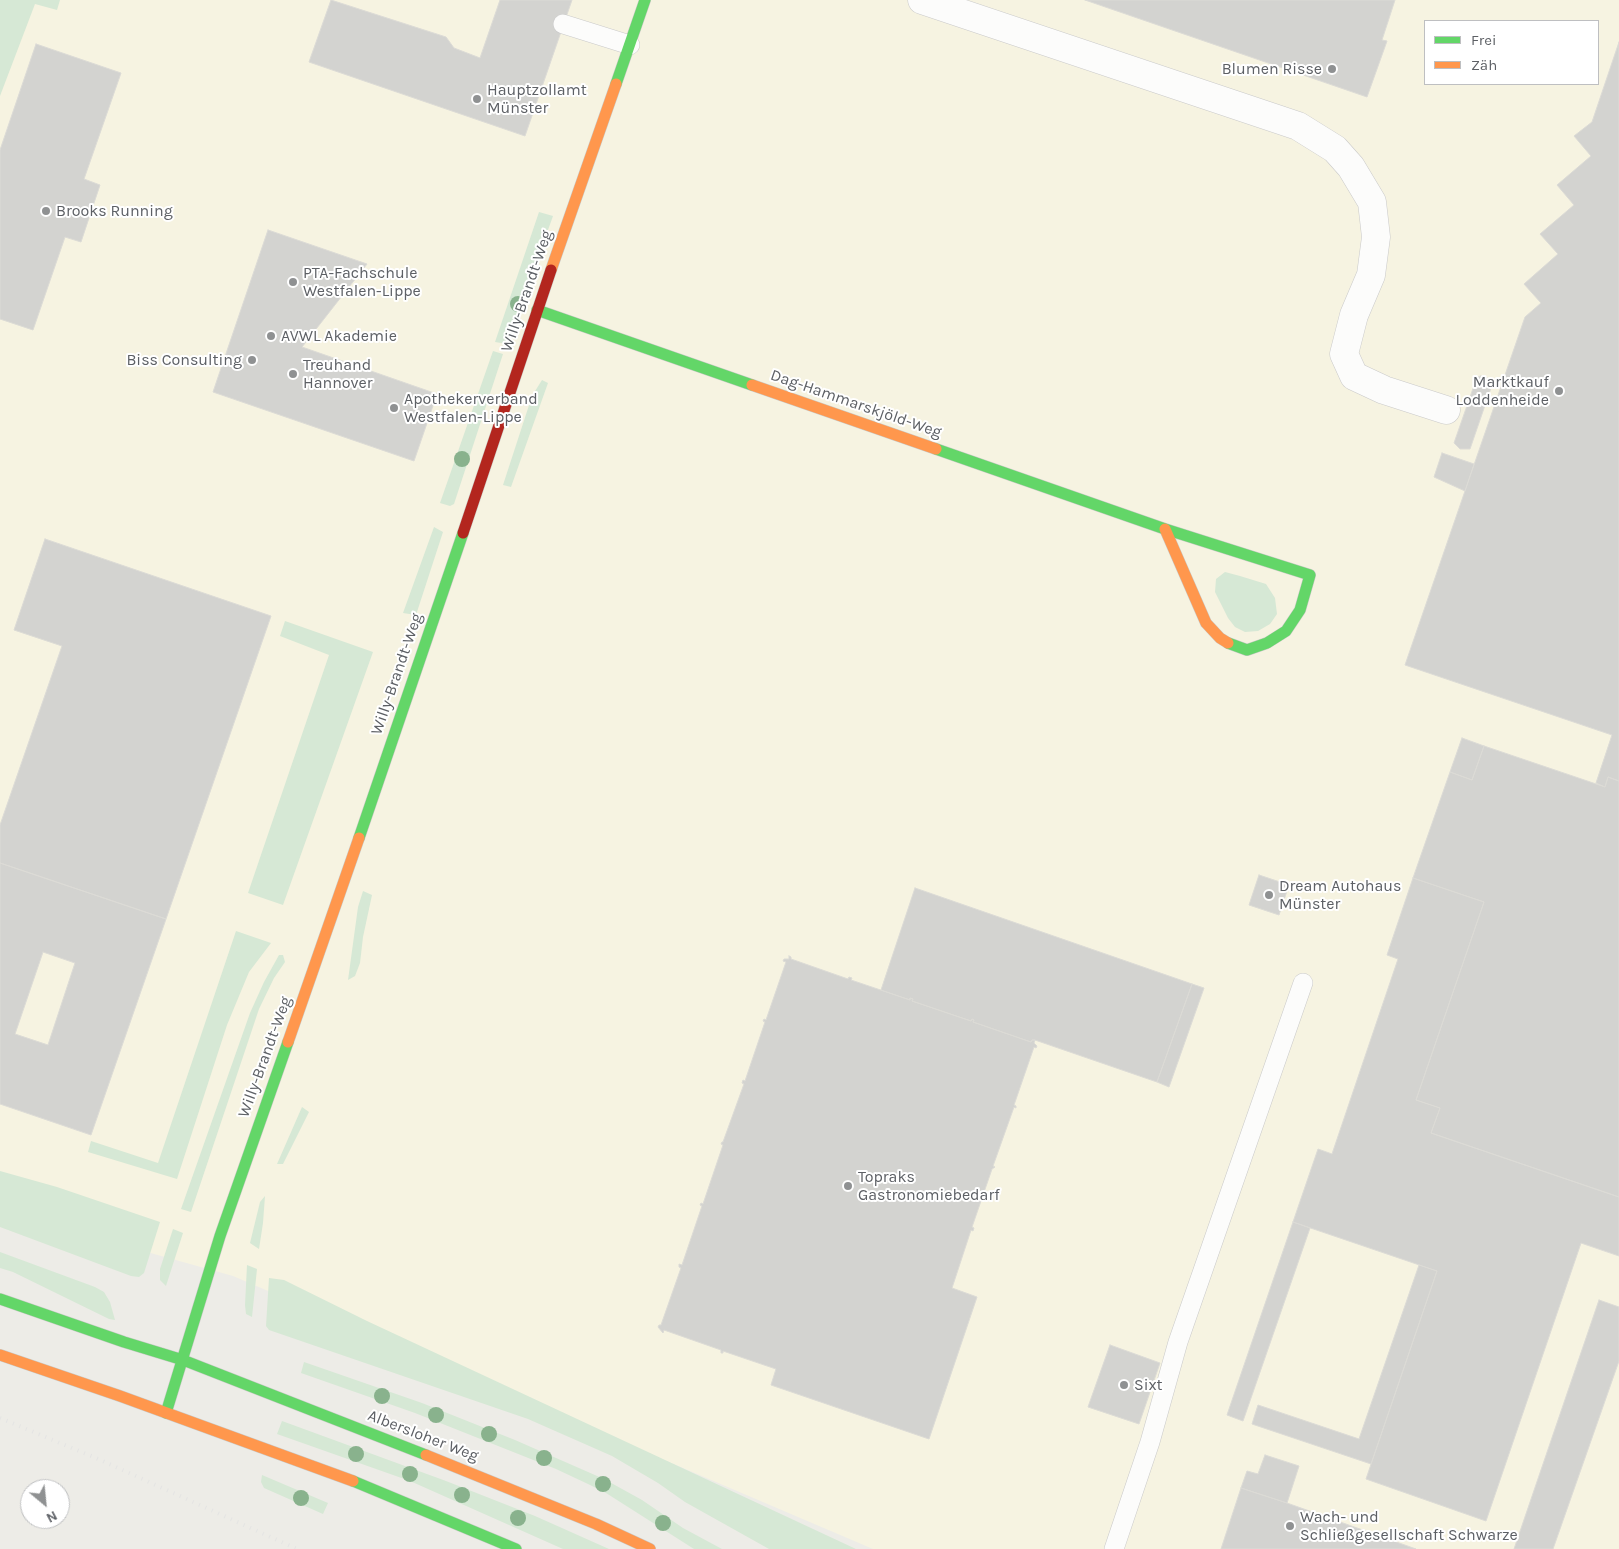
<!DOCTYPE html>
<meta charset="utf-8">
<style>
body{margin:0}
#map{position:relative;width:1619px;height:1549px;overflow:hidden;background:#edece7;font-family:Karla,sans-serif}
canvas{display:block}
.legend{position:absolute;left:1424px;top:20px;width:175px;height:65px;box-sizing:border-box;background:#fff;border:1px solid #bebfc1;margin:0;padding:6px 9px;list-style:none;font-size:15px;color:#5d6065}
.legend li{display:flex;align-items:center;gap:10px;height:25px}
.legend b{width:25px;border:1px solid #bebfc1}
.north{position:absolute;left:20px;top:1479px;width:50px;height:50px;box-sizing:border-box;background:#fff;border:1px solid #bebfc1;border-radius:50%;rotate:152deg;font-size:14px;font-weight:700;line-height:20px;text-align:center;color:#5d6065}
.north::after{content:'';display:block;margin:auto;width:18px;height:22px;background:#8f9192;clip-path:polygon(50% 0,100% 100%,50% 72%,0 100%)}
</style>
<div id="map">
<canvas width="1619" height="1549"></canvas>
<ul class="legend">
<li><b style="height:6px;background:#63d668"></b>Frei</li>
<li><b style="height:6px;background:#ff974d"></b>Zäh</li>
</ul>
<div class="north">N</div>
</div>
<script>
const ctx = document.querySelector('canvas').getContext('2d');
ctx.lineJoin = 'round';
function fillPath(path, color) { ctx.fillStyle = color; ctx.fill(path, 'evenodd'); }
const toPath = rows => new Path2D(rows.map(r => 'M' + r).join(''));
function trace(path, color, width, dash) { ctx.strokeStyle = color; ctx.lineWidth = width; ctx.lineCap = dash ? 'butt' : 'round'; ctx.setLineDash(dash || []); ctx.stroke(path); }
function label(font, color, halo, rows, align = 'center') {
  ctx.font = font + ' Karla,sans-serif'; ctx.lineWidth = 4; ctx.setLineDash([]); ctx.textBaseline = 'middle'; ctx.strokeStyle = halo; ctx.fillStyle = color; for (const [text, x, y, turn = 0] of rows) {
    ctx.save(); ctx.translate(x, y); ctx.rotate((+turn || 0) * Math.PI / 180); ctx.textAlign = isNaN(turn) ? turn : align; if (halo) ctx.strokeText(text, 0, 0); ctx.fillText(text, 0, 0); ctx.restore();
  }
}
const commercial = toPath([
 [0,0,1619,0,1619,1549,873,1549,233,1276,0,1211],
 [1425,21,1598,21,1598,84,1425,84]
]);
const green = toPath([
 [0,0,60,0,57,10,35,4,0,96],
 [539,212,553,216,507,344,495,342],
 [493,351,503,354,454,504,450,506,440,503],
 [542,380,548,383,511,487,503,485,532,396],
 [434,527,443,532,416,615,403,613],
 [1225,572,1240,576,1266,584,1275,598,1277,614,1270,624,1258,631,1245,632,1235,627,1228,618,1215,592,1216,579],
 [285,621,373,652,283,905,248,893,329,655,280,636],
 [363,891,372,895,363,937,360,963,355,976,348,980,358,907],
 [236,931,271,943,249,972,227,1025,177,1179,88,1152,91,1141,158,1163],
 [279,955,283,955,285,962,274,978,259,1009,191,1212,181,1209,250,1013,264,982],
 [302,1107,309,1112,283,1164,277,1164],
 [0,1171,57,1187,160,1222,144,1273,139,1277,131,1276,0,1227],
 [265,1196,263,1223,259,1249,250,1243,260,1202],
 [173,1229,183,1233,166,1286,160,1280,160,1269],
 [0,1252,95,1287,104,1292,110,1302,115,1320,109,1319,13,1272,0,1268],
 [247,1265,257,1269,252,1317,246,1314,245,1305],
 [269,1278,284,1280,367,1321,856,1549,769,1549,685,1502,658,1483,612,1456,528,1419,269,1330,266,1326],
 [304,1362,422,1403,515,1440,604,1479,642,1500,683,1528,722,1549,694,1549,606,1493,588,1484,556,1469,415,1413,301,1373],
 [282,1421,446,1481,535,1516,609,1549,563,1549,410,1481,277,1434],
 [262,1475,328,1503,323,1514,264,1488,261,1482]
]);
const building = toPath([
 [331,0,446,37,454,48,480,58,500,0,572,0,525,136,309,62,331,0],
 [1085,0,1395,0,1382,40,1387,41,1367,97,1085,0],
 [1619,42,1619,781,1608,777,1605,787,1596,783,1612,735,1405,665,1525,317,1541,303,1524,284,1558,254,1540,234,1574,205,1557,185,1591,156,1574,136,1592,122,1619,42],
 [36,44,121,73,84,179,100,185,81,242,65,237,33,330,0,319,0,150,36,44],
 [268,230,367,264,302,347,437,394,414,461,213,392,268,230],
 [1481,376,1490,379,1493,382,1470,449,1460,449,1454,443,1477,377,1481,376],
 [1442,453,1474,464,1465,491,1434,477,1442,453],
 [45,539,271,616,166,919,0,863,0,825,62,646,14,630,45,539],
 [1462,738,1484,746,1472,780,1450,772,1462,738],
 [1484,746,1605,787,1608,777,1619,781,1619,1197,1431,1133,1440,1108,1416,1100,1484,902,1413,878,1450,772,1472,780,1484,746],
 [0,863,166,919,91,1135,0,1104,0,863],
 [43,952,75,963,48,1045,15,1034,43,952],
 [1259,875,1289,885,1279,915,1249,905,1259,875],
 [1413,878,1484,902,1416,1100,1440,1108,1431,1133,1619,1197,1619,1256,1581,1243,1486,1521,1366,1479,1437,1271,1293,1222,1318,1149,1332,1154,1398,959,1387,955,1413,878],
 [915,888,1192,984,1157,1082,1035,1040,1032,1040,1031,1042,973,1022,974,1020,972,1019,971,1021,912,1001,913,999,910,998,910,1000,881,990,915,888],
 [789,956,791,957,791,959,848,979,849,977,852,978,851,980,910,1000,910,998,913,999,912,1001,971,1021,972,1019,974,1020,973,1022,1031,1042,1032,1040,1035,1040,1034,1043,1037,1046,1036,1048,1034,1047,1014,1105,1016,1106,1016,1108,1014,1107,993,1166,995,1167,992,1169,972,1227,974,1228,973,1231,971,1230,952,1288,977,1297,929,1439,771,1385,776,1369,723,1351,723,1353,721,1353,721,1350,664,1330,663,1333,658,1327,659,1325,661,1325,681,1268,679,1267,679,1264,682,1265,702,1206,700,1205,701,1203,703,1204,723,1145,721,1144,722,1142,723,1142,744,1084,742,1083,743,1080,745,1081,765,1022,763,1021,764,1019,766,1020,786,962,783,961,784,959,789,959,789,956],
 [1192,984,1204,988,1169,1087,1157,1082,1192,984],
 [1293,1222,1310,1228,1243,1421,1227,1415,1293,1222],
 [1419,1265,1437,1271,1371,1464,1252,1424,1258,1405,1359,1439,1419,1265],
 [1599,1300,1619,1307,1619,1361,1553,1549,1514,1549,1599,1300],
 [1110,1345,1160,1363,1139,1424,1088,1407,1110,1345],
 [1265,1455,1299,1466,1287,1503,1241,1488,1247,1471,1258,1474,1265,1455],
 [1241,1488,1287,1503,1416,1549,1221,1549,1241,1488]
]);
const lane = toPath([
 [563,24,630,45],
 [1114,1549,1150,1442,1178,1342,1303,983]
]);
const street = toPath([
 [922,0,1298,126,1335,149,1351,167,1372,202,1376,237,1371,275,1354,315,1344,354,1354,376,1384,390,1446,410]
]);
const fast = toPath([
 [616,84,645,0],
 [537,310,752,385],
 [936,449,1165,529,1310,575,1300,610,1286,631,1267,643,1247,650,1228,643],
 [359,838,463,533],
 [0,1299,124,1342,183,1360,426,1455],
 [166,1413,220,1236,288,1042],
 [353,1481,516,1549]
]);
const slow = toPath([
 [551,270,616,84],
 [752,385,936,449],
 [1165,529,1206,623,1220,638,1228,643],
 [288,1042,359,838],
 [0,1355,120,1396,353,1481],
 [426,1455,596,1524,650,1549]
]);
const jam = toPath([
 [463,533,551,270]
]);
const rail = toPath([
 [0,1418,96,1458,297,1549]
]);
const trees = [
 [518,304],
 [462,459],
 [382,1396],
 [436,1415],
 [489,1434],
 [356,1454],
 [544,1458],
 [410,1474],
 [603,1484],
 [462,1495],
 [301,1498],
 [518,1518],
 [663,1523]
];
const markers = [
 [1332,69,5,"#8f9192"],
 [477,99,5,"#8f9192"],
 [46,211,5,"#8f9192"],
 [293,282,5,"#8f9192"],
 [271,336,5,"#8f9192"],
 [252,360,5,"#8f9192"],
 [293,374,5,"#8f9192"],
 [1559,391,5,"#8f9192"],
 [394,408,5,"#8f9192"],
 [1269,895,5,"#8f9192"],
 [848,1186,5,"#8f9192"],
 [1124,1385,5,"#8f9192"],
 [1290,1526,5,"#8f9192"]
];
const poiNames = [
 ["Blumen Risse",1322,69,"right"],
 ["Hauptzollamt",487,90],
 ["Münster",487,108],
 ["Brooks Running",56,211],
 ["PTA-Fachschule",303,273],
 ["Westfalen-Lippe",303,291],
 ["AVWL Akademie",281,336],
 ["Biss Consulting",242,360,"right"],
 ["Treuhand",303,365],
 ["Hannover",303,383],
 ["Marktkauf",1549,382,"right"],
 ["Loddenheide",1549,400,"right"],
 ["Apothekerverband",404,399],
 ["Westfalen-Lippe",404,417],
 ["Dream Autohaus",1279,886],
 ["Münster",1279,904],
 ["Topraks",858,1177],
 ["Gastronomiebedarf",858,1195],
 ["Sixt",1134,1385],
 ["Wach- und",1300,1517],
 ["Schließgesellschaft Schwarze",1300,1535]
];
const streetNames = [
 ["Willy-Brandt-Weg",527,291,-71],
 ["Dag-Hammarskjöld-Weg",856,404,19],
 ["Willy-Brandt-Weg",397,674,-71],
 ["Willy-Brandt-Weg",265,1057,-70],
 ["Albersloher Weg",423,1436,21]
];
fillPath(commercial, '#f6f3e1');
fillPath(green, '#d6e8d5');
fillPath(building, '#d3d3d0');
trace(building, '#dcdbd6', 1);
trace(lane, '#cacaca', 20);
trace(street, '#cacaca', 29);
trace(fast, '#c9c9c7', 12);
trace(slow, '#c9c9c7', 12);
trace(jam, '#c9c9c7', 12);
trace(lane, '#fcfcfb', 19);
trace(street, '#fcfcfb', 28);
trace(fast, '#63d668', 11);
trace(slow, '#ff974d', 11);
trace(jam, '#b3261e', 11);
trace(rail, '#e4e4e3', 4, [1, 6]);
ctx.fillStyle = '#89b28d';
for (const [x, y] of trees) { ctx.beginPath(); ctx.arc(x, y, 8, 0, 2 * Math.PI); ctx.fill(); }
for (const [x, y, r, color] of markers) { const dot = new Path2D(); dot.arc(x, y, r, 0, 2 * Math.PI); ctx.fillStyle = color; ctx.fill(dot); trace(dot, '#fff', 2); }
label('16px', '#5d6065', '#fff', poiNames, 'left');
label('16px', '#5d6065', '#fff', streetNames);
</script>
